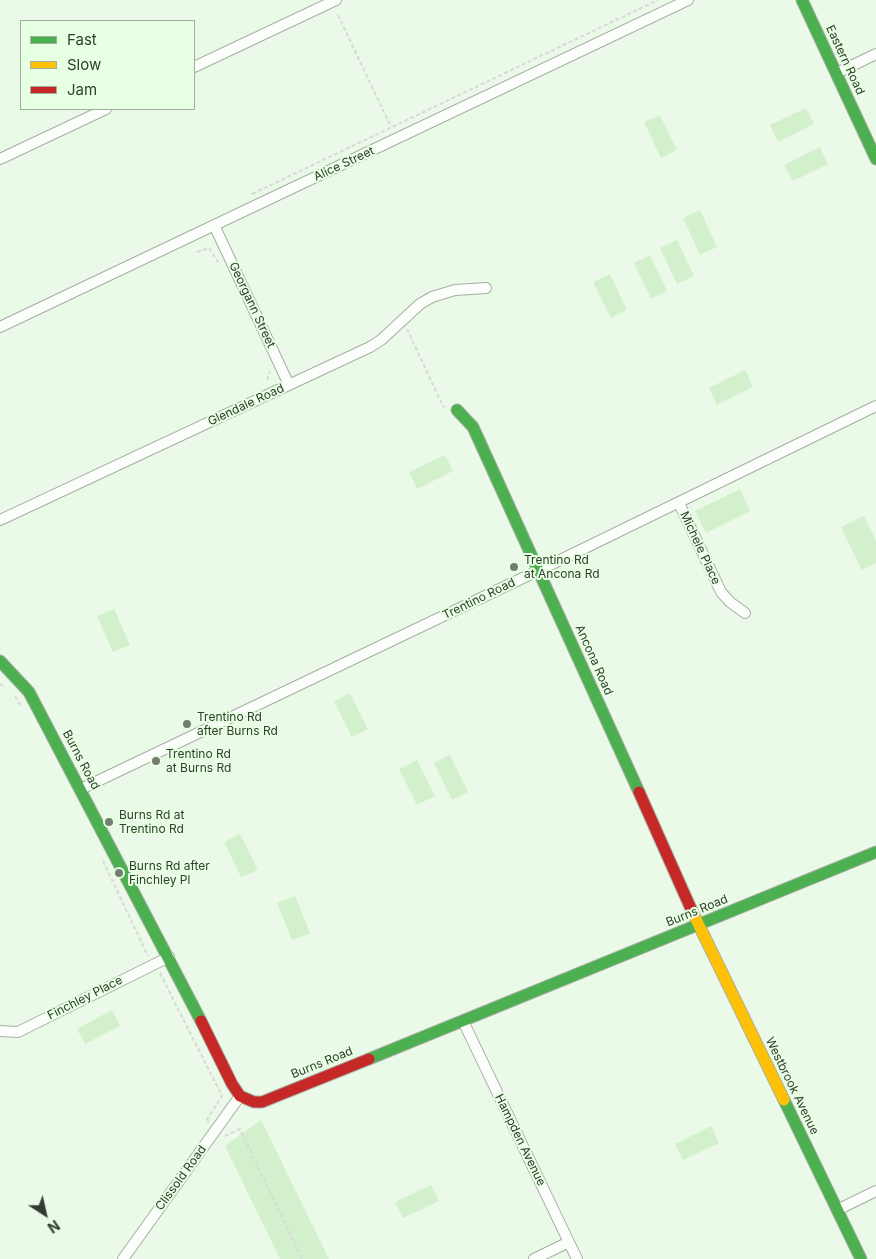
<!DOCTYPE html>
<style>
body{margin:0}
#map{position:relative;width:876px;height:1259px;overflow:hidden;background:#ebf9e8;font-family:Inter,sans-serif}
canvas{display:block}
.legend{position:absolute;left:20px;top:20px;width:175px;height:90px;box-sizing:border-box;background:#e7ffe2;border:1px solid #9fb19b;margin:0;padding:6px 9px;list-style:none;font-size:15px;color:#333c31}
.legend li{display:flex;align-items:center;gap:10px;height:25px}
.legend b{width:25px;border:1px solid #9fb19b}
.north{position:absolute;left:20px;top:1189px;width:50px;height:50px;-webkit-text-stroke:4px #e7ffe2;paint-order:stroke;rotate:145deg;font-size:14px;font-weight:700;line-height:20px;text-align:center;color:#333c31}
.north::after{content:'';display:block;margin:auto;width:18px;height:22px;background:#333c31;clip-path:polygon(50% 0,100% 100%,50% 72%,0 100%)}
</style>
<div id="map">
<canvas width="876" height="1259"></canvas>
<ul class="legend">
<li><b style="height:6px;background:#4caf50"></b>Fast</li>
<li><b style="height:6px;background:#ffc107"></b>Slow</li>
<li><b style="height:6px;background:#c62828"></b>Jam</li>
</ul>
<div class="north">N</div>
</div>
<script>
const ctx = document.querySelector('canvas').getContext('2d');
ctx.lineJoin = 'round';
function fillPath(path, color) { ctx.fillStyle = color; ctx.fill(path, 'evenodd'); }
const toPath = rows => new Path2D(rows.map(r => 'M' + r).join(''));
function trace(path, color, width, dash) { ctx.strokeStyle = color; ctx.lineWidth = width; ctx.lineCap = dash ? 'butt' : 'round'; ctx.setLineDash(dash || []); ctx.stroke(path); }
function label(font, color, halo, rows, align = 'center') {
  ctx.font = font + ' Inter,sans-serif'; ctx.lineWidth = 4; ctx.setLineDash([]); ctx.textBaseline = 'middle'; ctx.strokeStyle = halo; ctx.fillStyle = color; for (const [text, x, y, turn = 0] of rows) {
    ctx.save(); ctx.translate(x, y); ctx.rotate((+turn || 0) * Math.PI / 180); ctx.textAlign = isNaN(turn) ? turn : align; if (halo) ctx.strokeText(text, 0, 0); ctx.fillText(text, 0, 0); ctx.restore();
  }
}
const green = toPath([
 [806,108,814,124,778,142,770,125],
 [660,115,677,150,661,158,644,122],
 [820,147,828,164,793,181,784,165],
 [700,210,717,247,700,255,683,218],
 [677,240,694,276,677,284,660,248],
 [650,255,667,291,651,299,634,263],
 [610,274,627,310,611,318,593,282],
 [745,370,753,387,717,405,709,388],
 [445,455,453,471,417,489,409,472],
 [740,489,750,511,706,533,695,511],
 [864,516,876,541,876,563,862,570,841,527],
 [114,609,130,645,113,652,97,616],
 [350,693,368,729,352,737,334,701],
 [450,755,468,792,452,800,434,763],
 [417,760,435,796,417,805,399,769],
 [240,834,258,870,241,877,224,842],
 [295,896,310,933,292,940,277,903],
 [112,1010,120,1026,85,1044,77,1029],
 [261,1120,329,1259,280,1259,225,1146],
 [711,1126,719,1143,683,1160,675,1144],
 [431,1185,439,1201,403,1218,395,1202]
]);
const path = toPath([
 [338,15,391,127],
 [252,194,658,0],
 [197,252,209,248,220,265],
 [407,329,443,406,445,407],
 [267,380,270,371],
 [0,684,6,688],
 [15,696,20,705],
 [103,861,148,956],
 [160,973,222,1096,206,1121,209,1122],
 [225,1136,240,1129,302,1259]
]);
const street = toPath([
 [194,67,336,0],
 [837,73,876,54],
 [0,159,106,109],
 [214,225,289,385],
 [0,327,688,0],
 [679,503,721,592,730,602,745,613],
 [0,520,370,347,381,340,420,304,432,297,455,290,486,288],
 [81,789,548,566,876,406],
 [463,1021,577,1259],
 [0,1031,18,1032,169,957],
 [837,1210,876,1191],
 [123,1259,240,1096],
 [534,1259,569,1242]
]);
const fast = toPath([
 [802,0,876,159],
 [457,410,473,427,639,792],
 [0,661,29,692,201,1021],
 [369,1059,876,852],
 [784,1100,861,1259]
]);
const slow = toPath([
 [692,911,784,1100]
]);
const jam = toPath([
 [639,792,692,911],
 [201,1021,232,1084,240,1096,254,1102,262,1102,369,1059]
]);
const markers = [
 [514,567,5,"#737e71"],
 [187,724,5,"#737e71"],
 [156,761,5,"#737e71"],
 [109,822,5,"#737e71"],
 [119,873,5,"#737e71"]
];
const streetNames = [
 ["Eastern Road",845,60,65],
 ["Alice Street",344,164,-25],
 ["Georgann Street",252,305,65],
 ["Glendale Road",246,405,-25],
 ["Michele Place",700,548,65],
 ["Trentino Road",479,599,-26],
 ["Ancona Road",594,660,66],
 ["Burns Road",81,760,62],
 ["Burns Road",697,911,-22],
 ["Finchley Place",85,998,-27],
 ["Burns Road",322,1063,-22],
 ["Westbrook Avenue",792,1086,64],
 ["Hampden Avenue",520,1140,64],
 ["Clissold Road",181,1178,-54]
];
const poiNames = [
 ["Trentino Rd",524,560],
 ["at Ancona Rd",524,574],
 ["Trentino Rd",197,717],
 ["after Burns Rd",197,731],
 ["Trentino Rd",166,754],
 ["at Burns Rd",166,768],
 ["Burns Rd at",119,815],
 ["Trentino Rd",119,829],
 ["Burns Rd after",129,866],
 ["Finchley Pl",129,880]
];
fillPath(green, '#d3f0cd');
trace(street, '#a5afa2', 12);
trace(fast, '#a5afa2', 13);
trace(slow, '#a5afa2', 13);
trace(jam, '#a5afa2', 13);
trace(path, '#d7dad6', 2, [4, 2.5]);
trace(street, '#fcfefc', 10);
trace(fast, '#4caf50', 11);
trace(slow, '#ffc107', 11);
trace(jam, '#c62828', 11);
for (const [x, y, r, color] of markers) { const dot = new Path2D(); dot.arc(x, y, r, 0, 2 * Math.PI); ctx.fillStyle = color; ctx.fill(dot); trace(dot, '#e7ffe2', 2); }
label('12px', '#333c31', '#e7ffe2', streetNames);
label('12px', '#333c31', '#e7ffe2', poiNames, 'left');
</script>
